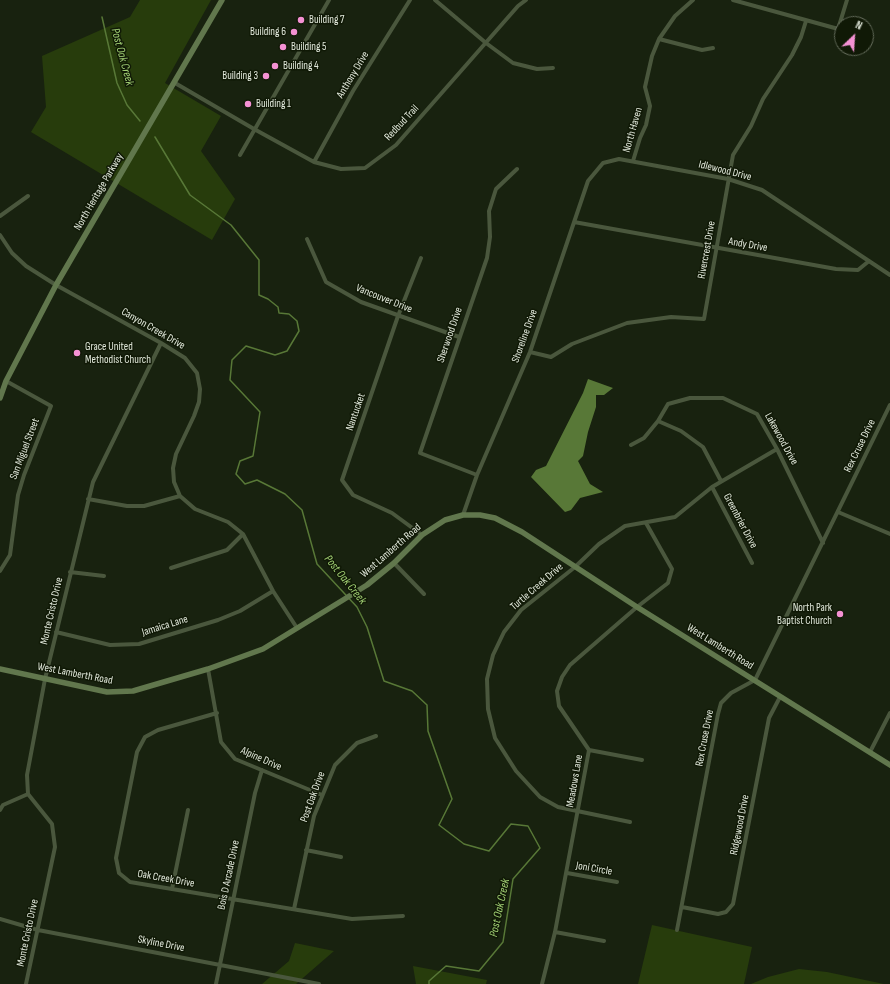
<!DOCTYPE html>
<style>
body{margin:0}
#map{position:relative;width:890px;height:984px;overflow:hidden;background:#18220f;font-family:"Sofia Sans Condensed",sans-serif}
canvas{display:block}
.north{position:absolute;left:834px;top:16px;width:40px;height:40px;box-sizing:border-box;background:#101906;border:1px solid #646c5b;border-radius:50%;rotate:25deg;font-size:11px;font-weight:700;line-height:16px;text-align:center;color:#e1e8db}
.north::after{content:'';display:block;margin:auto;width:14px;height:18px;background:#f491d3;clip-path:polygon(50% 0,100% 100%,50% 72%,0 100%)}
</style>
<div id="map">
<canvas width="890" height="984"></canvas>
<div class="north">N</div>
</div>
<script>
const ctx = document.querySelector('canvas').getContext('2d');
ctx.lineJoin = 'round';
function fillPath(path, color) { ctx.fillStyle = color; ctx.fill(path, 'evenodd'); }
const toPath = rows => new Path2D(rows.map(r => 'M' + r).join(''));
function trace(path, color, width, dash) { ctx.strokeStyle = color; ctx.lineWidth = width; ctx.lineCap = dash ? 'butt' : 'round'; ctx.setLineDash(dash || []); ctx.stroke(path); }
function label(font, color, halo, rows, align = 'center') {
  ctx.font = font + ' "Sofia Sans Condensed",sans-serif'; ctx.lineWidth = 3; ctx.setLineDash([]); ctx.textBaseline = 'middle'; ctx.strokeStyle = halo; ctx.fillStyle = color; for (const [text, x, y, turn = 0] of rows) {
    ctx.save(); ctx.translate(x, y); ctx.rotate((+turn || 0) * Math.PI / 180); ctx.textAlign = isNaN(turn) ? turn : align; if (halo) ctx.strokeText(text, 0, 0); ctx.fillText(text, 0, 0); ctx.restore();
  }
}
const green = toPath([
 [140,0,211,0,165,83,221,116,201,151,235,199,212,240,31,132,46,107,42,56,130,17],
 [652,925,752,947,744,984,638,984],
 [295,943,334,951,296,984,262,984,289,961],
 [413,966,487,980,486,984,416,984],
 [799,969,827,972,884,984,751,984,768,977]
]);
const water = toPath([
 [588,379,613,388,604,395,596,395,596,407,588,432,583,456,578,461,590,484,603,492,580,498,571,510,565,512,531,477,536,470,546,466,583,393]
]);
const stream = toPath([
 [102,17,117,83,127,105,140,121],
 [155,137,190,195,231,225,259,260,259,295,268,299,278,307,279,313,289,314,297,321,299,331,287,351,275,355,246,346,232,360,230,380,260,412,253,456,240,461,236,474,245,484,257,480,285,494,302,510,317,564,357,607,367,627,384,681,412,691,427,705,428,731,452,799,439,825,464,844,489,851,511,824,528,826,540,848,513,879,503,942,479,971,446,966,429,981,429,984]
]);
const street = toPath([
 [435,0,486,43,513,63,537,69,553,68],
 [733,0,842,30],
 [838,29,847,0],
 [659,39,702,50,713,48],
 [175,83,254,129,314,162,341,169,365,168,396,145,518,6,526,0],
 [240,155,329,0],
 [633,161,640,138,646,125,650,106,645,87,652,56,659,39,675,16,693,0],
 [314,162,353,91,410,0],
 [0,216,28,196],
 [574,222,836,269,858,270,869,261],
 [0,235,12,253,26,266,56,285,161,343,185,358,197,373,200,389,199,402,194,416,176,454,173,468,174,482,180,496,195,509,228,522,243,534,273,591,297,628],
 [307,239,326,282,361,302,459,337],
 [421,258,398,316,342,480,353,495,392,513,422,535],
 [530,352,551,357,572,344,627,323,671,317,704,319,733,155,751,126,763,99,792,55,801,37,806,21],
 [658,421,681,431,703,447,721,481],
 [631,445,644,438,658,421,668,404,690,398,723,398,757,414,777,449,823,543],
 [477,475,420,453,487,258,490,237,489,211,496,189,517,169],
 [712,487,752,563],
 [88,499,127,506,144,506,180,496],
 [838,512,890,534],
 [463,515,477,475,530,352,588,181,603,163,619,159,728,179,762,190,890,275],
 [394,563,424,594],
 [171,568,227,550,243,534],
 [0,571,10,555,18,495,24,475,51,406,6,381],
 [70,572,104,576],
 [56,632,110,645,139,644,218,620,240,611,273,591],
 [208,669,221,742,235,759,322,795],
 [217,713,158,730,145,737,137,752,116,858,119,873,130,882,352,919,403,916],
 [589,750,642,760],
 [870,752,890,713],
 [0,810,3,805,28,794],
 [630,822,558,807,540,797,516,771,495,738,488,709,487,679,493,655,504,632,521,610,575,567,599,544,625,526,675,517,712,487,777,449],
 [306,850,341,857],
 [567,873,617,882],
 [172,889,188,810],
 [682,907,718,914,726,912,733,904,769,718,780,697],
 [294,909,314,816,335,765,357,743,376,736],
 [0,919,38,930,319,984],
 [677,930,718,714,721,703,731,693,755,680,890,405],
 [555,932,604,941],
 [26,984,55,847,52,824,28,794,27,775,45,679,93,482,161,343],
 [216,984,255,793,262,770],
 [542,984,555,932,589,750,559,706,557,691,562,677,570,665,637,607,668,583,672,569,646,523]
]);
const secondary = toPath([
 [0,398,6,381,56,285,222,0],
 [0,669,107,692,133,691,208,669,263,649,343,600,367,585,394,563,422,535,445,520,463,515,480,515,495,518,522,532,637,607,890,765]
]);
const markers = [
 [301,20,4,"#f491d3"],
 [294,32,4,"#f491d3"],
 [283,47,4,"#f491d3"],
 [275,66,4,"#f491d3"],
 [266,76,4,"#f491d3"],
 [248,104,4,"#f491d3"],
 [77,353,4,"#f491d3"],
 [840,614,4,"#f491d3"]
];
const poiNames = [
 ["Building 7",309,20],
 ["Building 6",286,32,"right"],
 ["Building 5",291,47],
 ["Building 4",283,66],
 ["Building 3",258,76,"right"],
 ["Building 1",256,104],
 ["Grace United",85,347],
 ["Methodist Church",85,360],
 ["North Park",832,608,"right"],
 ["Baptist Church",832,621,"right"]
];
const streetNames = [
 ["Anthony Drive",353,75,-59],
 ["Redbud Trail",402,123,-47],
 ["North Haven",633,130,-74],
 ["Idlewood Drive",725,171,14],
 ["North Heritage Parkway",99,192,-60],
 ["Andy Drive",748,245,10],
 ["Rivercrest Drive",707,250,-80],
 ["Vancouver Drive",384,299,22],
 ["Canyon Creek Drive",153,329,30],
 ["Sherwood Drive",450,335,-71],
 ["Shoreline Drive",525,336,-70],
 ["Nantucket",356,412,-71],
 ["Lakewood Drive",781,439,61],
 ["Rex Cruse Drive",860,446,-64],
 ["San Miguel Street",25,449,-69],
 ["Greenbrier Drive",740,521,62],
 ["West Lamberth Road",391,551,-41],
 ["Turtle Creek Drive",537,587,-41],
 ["Monte Cristo Drive",52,611,-77],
 ["Jamaica Lane",165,626,-17],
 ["West Lamberth Road",720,647,32],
 ["West Lamberth Road",75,674,11],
 ["Rex Cruse Drive",705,738,-79],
 ["Alpine Drive",261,759,24],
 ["Meadows Lane",575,781,-80],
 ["Post Oak Drive",313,797,-70],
 ["Ridgewood Drive",740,825,-79],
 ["Joni Circle",594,869,10],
 ["Bois D Arcade Drive",229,875,-78],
 ["Oak Creek Drive",166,879,10],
 ["Monte Cristo Drive",28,933,-78],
 ["Skyline Drive",161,944,11]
];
const waterNames = [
 ["Post Oak Creek",122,57,75],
 ["Post Oak Creek",345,580,51],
 ["Post Oak Creek",500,908,-78]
];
fillPath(green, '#273c0c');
fillPath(water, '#587837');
trace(stream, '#587837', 1.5);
trace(street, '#4a573d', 4);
trace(secondary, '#61774d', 5.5);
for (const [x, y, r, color] of markers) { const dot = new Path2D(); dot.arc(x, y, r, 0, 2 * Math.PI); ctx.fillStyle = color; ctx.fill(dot); trace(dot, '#101906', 1.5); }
label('11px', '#e1e8db', '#101906', poiNames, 'left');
label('11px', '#e1e8db', '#101906', streetNames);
label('italic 12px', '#a3d175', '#101906', waterNames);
</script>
